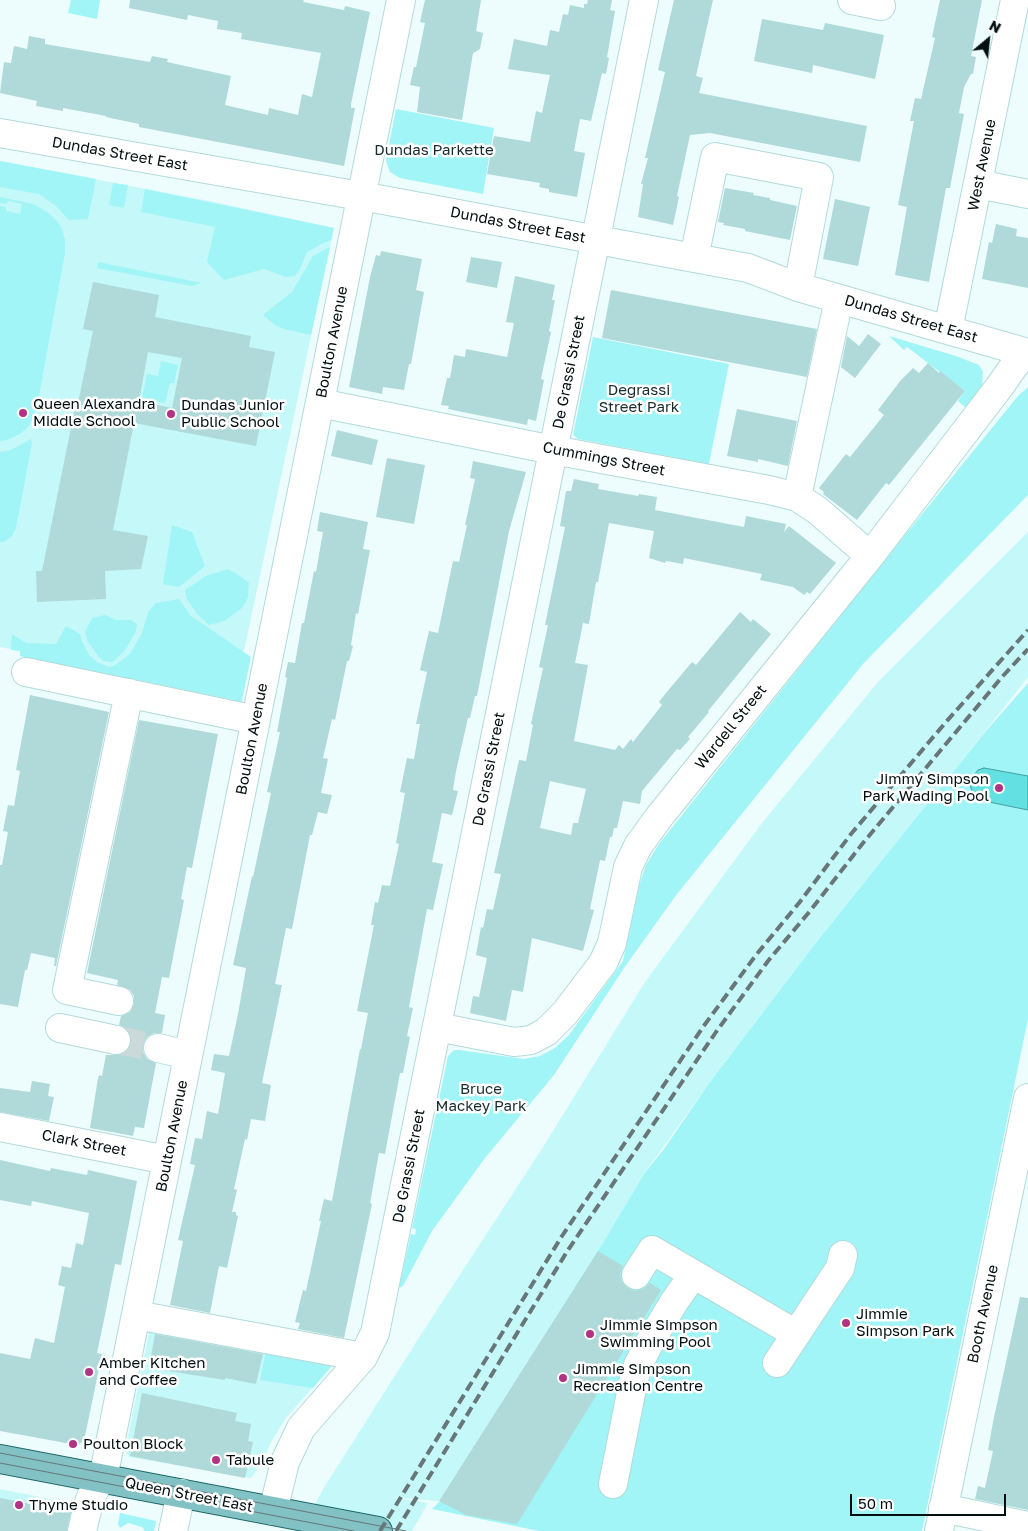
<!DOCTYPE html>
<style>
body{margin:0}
#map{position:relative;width:1028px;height:1531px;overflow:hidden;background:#edfdfd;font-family:"Golos Text",sans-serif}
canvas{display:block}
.north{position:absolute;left:963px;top:15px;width:50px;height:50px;-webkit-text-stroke:4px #fff;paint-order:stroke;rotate:28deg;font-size:14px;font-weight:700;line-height:20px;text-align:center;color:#020e0f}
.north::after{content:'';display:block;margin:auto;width:18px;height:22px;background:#020e0f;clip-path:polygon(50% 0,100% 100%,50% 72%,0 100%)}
.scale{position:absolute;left:850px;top:1494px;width:156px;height:22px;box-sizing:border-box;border:2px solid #020e0f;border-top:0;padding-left:6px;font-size:15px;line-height:18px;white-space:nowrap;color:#020e0f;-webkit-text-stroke:4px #fff;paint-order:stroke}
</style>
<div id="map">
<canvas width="1028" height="1531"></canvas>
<div class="north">N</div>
<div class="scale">50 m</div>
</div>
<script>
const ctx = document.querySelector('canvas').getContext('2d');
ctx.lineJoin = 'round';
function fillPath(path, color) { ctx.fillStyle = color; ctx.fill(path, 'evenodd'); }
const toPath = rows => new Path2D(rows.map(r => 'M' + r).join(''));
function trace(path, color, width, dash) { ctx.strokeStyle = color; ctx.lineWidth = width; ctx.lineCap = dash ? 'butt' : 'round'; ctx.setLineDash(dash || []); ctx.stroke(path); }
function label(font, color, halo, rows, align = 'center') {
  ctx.font = font + ' "Golos Text",sans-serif'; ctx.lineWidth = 5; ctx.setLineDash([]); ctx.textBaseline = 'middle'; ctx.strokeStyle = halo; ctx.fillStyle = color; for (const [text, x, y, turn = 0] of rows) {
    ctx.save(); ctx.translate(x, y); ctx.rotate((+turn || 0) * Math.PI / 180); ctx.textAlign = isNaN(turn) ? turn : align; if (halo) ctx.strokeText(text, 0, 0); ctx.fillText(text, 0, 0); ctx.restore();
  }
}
const built = toPath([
 [0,161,214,202,334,228,244,651,117,676,20,656,20,651,0,647],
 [1028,532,1028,677,916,819,815,944,707,1086,644,1174,598,1251,439,1501,390,1497,428,1503,412,1531,299,1531,325,1486,420,1336,543,1147,645,982,762,823,878,682],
 [153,1313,340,1356,286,1418,271,1442,262,1463,251,1478,129,1457,125,1451],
 [0,1489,90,1507,86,1531,0,1531]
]);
const green = toPath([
 [71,0,100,0,97,19,68,13],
 [396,109,494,128,483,194,400,178,390,172,386,161],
 [0,161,96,179,88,219,69,220,56,206,39,194,0,187],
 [113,183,128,185,124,208,109,205],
 [145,189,334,228,331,240,321,244,307,252,300,269,295,276,286,277,264,269,224,280,207,262,215,227,141,212],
 [0,197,33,204,47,212,56,220,62,229,65,240,65,253,38,402,34,415,29,426,20,434,7,440,0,441,0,206,6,207,6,211,20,214,22,204,8,201,7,204,0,203],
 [330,247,311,335,284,329,275,325,263,315,292,292,313,256],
 [98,262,202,283,192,286,97,268],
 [889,336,956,356,979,365,983,372,982,387,966,408,958,401,965,391,907,347,904,350],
 [593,337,729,364,709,464,578,439,573,435],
 [161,361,178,365,174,383,170,383,165,403,142,398,147,374,158,376],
 [1028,387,1028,495,863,664,677,894,624,968,554,1075,485,1158,432,1231,403,1286,399,1288,411,1234,415,1235,416,1229,412,1228,448,1056,454,1050,459,1050,524,1059,540,1056,555,1048,569,1035,623,961,639,886,646,865,659,844,893,550,1018,396],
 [31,439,32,443,16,528,12,536,4,542,0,542,0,452,11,450],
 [172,525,192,532,205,566,179,587,163,584],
 [228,569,240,576,249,583,248,598,242,608,224,621,209,625,197,614,187,599,185,590,206,576],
 [179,599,191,616,251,657,241,705,234,700,20,656,20,651,11,650,12,634,26,643,56,644,66,626,80,634,82,641,89,655,97,662,109,667,114,666,130,654,142,633,148,612,156,603],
 [105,615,116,620,131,620,137,624,136,631,126,649,114,661,110,662,104,661,99,657,88,642,85,632,92,618],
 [1028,683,1028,1019,922,1531,539,1531,432,1509,440,1501,598,1251,644,1174,664,1149,707,1086,815,944,986,731],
 [268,1342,340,1356,313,1388,260,1380],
 [120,1513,156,1521,154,1531,145,1531,142,1527,128,1523,120,1528,118,1524]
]);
const water = toPath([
 [984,768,1028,776,1028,810,979,800,974,797,970,785,971,779,978,770,984,768]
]);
const building = toPath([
 [130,0,304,0,303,2,344,10,345,6,370,12,351,104,351,108,355,108,344,166,139,127,139,124,106,117,106,116,63,108,63,111,36,106,37,101,0,93,4,62,11,63,14,46,27,49,29,36,45,39,45,44,150,62,152,56,168,59,167,62,231,76,225,105,268,115,269,108,298,115,302,94,312,97,321,53,241,39,242,33,217,29,218,21,188,15,187,20,129,8],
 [425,0,481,0,476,31,483,33,480,49,473,53,462,120,417,112,420,87,410,85,414,67,416,67,425,23,420,22],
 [588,0,612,0,610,10,615,11,607,57,609,58,606,74,602,73,591,121,580,119,574,151,585,153,577,197,549,192,549,189,539,187,540,183,487,174,494,136,530,142,536,111,542,113,550,75,508,69,514,39,547,46,550,30,559,32,563,14,568,15,570,5,584,8,584,4,587,4],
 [674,0,713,0,696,76,703,78,699,93,867,126,860,162,710,133,690,135,677,196,679,197,673,225,638,217,643,184,641,184,648,158,645,158,648,145,665,72,658,70],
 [940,0,982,0,971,56,976,57,973,74,971,74,964,87,959,113,964,114,950,188,946,188,929,282,895,275,907,207,898,205,914,121,910,121,915,98,921,99,935,38,932,37],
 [762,19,823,30,825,23,884,35,875,79,813,65,812,73,754,61],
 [725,188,754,193,753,195,770,198,770,200,797,206,790,240,745,231,745,229,723,225,724,223,718,222],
 [835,199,870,207,858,266,823,259],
 [996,224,1017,229,1016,236,1028,238,1028,288,982,279,989,242,992,243],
 [381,251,422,259,416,290,424,292,411,364,409,364,404,390,383,387,382,394,349,387,370,277,376,255,380,256],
 [471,257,502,262,497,288,466,282],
 [515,276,555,285,552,300,555,300,549,331,551,332,541,379,544,380,536,421,528,419,527,425,448,409,449,406,441,405,447,378,450,378,454,355,465,357,466,349,507,357,514,323,506,322],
 [93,282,159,295,155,317,251,336,249,347,275,352,256,446,134,423,113,530,148,536,141,569,105,571,106,599,37,602,36,571,42,571,76,403,78,403,93,331,83,329],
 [148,352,182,358,172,408,139,401],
 [611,290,817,329,807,377,602,338],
 [868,334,881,344,855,378,841,367,847,336,859,346],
 [928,363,939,373,940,371,965,391,889,485,886,483,857,520,823,494,824,492,819,488,846,454,850,457,884,415,878,410,901,380,913,368,919,373],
 [737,409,797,421,788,466,758,459,758,462,727,456],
 [337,430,378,440,372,465,331,456],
 [387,458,425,465,414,524,376,517],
 [473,461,526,472,509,531,477,696,475,696,470,718,468,718,456,771,453,790,458,791,452,815,442,813,432,862,443,864,433,910,427,909,409,1007,413,1008,407,1036,410,1037,403,1073,400,1073,385,1154,379,1153,370,1203,372,1204,344,1338,298,1329,300,1323,295,1322,303,1290,306,1291,321,1221,319,1221,324,1199,332,1201,360,1049,361,1049,368,1013,357,1011,374,925,371,925,375,902,378,903,382,885,390,886,399,844,396,843,405,793,400,792,407,758,414,759,420,724,416,724,427,672,420,670,429,631,438,633,453,561,459,562,467,525,465,525,475,479,470,478],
 [574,479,599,484,598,489,638,496,639,494,657,497,655,510,744,527,746,516,786,524,784,532,789,526,836,563,810,594,807,592,804,595,793,587,760,580,762,574,684,558,683,564,666,561,665,563,649,558,654,531,609,523,598,582,596,582,589,624,583,623,575,663,588,665,574,741,615,750,619,745,623,749,631,739,633,742,662,705,659,702,666,693,692,662,696,665,740,612,751,622,753,619,771,634,708,711,709,712,688,737,690,739,680,750,677,749,642,791,640,804,623,801,617,828,614,828,612,837,610,837,605,861,600,860,590,909,594,910,583,951,532,938,523,992,512,990,506,1021,470,1013,473,996,479,997,487,958,476,955,481,927,483,928,487,909,493,910,501,874,494,873,519,760,526,761,533,725,531,724,543,668,539,667,548,625,545,625,565,527,560,526,566,491,571,491],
 [550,781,586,789,578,823,573,823,571,835,540,828],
 [320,512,368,522,363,549,370,550,358,614,356,613,351,645,353,646,349,661,347,661,335,720,332,719,323,758,328,759,321,793,332,795,327,814,318,812,312,835,310,835,292,929,286,928,275,984,282,985,262,1083,271,1085,265,1121,251,1119,247,1140,245,1139,234,1189,237,1190,232,1212,236,1212,236,1215,238,1216,227,1268,219,1266,210,1313,170,1305,183,1241,178,1240,195,1165,190,1164,195,1138,202,1139,207,1111,218,1114,225,1073,211,1070,214,1054,229,1056,238,1014,246,968,233,965,252,876,253,877,271,793,267,792,280,732,277,732,287,678,285,677,288,662,295,663,302,623,304,623,314,571,316,572,323,532,317,531],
 [30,695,109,712,56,966,54,966,55,958,31,953,27,970,25,970,18,1007,0,1004,0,865,2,865,8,832,3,831,8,805,14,806,20,771,16,770],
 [139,720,218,734,192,868,187,867,181,899,184,900,169,978,162,977,155,1013,165,1015,162,1033,154,1033,147,1037,143,1045,143,1052,147,1059,156,1063,144,1128,135,1127,133,1136,90,1128,98,1078,99,1075,102,1076,106,1055,121,1055,128,1050,131,1044,131,1035,126,1028,119,1025,121,1016,130,1012,134,1004,134,996,130,990,117,985,118,980,87,973],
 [32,1081,50,1084,48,1096,54,1097,49,1121,0,1112,0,1088,30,1092],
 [0,1160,50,1171,51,1168,87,1175,88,1170,137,1181,121,1265,115,1264,105,1315,97,1353,102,1354,84,1441,77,1445,0,1431,0,1353,30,1359,35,1338,54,1343,65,1287,58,1285,62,1266,71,1268,76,1243,83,1245,89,1213,32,1201,31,1206,0,1200],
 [598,1251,623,1266,620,1274,622,1282,628,1288,635,1291,643,1289,650,1283,661,1290,517,1524,466,1515,439,1501],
 [1020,1297,1028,1298,1028,1510,975,1499,978,1486,985,1488,993,1451,988,1450,993,1422],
 [155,1334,263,1354,256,1384,225,1378,225,1380,149,1368],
 [142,1393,237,1413,235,1421,251,1424,248,1441,253,1442,245,1478,130,1456],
 [0,1498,71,1511,67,1531,0,1531]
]);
const minorTunnel = toPath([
 [116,1040,158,1048]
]);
const minor = toPath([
 [852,0,881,6],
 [0,133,383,200,748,268,798,287,1028,353],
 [978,184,1028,194],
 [694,258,715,157,819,177,798,287],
 [948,330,1015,0],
 [320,403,553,450,769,490,797,497,817,510,870,556],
 [797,497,839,299],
 [26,672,256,720],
 [119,1001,67,990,129,693],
 [437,1027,514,1042,531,1040,546,1032,565,1013,603,963,612,943,628,867,638,846,659,817,870,556,1000,386,1024,352],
 [60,1028,116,1040],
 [158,1048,188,1055],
 [0,1127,167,1160],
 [636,1275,652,1250,796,1334],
 [136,1315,363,1357],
 [777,1363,840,1268,843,1255],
 [613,1484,633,1383,638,1365,650,1342,674,1302,693,1275],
 [943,1508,1028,1526],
 [273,1511,285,1462,301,1428,363,1357,375,1333,644,0],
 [82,1531,89,1502,94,1490,103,1478,104,1473,401,0],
 [173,1531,181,1493],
 [939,1531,1028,1098]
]);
const major = toPath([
 [0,1459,378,1531]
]);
const tram = toPath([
 [0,1453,406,1531],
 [0,1463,354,1531]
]);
const rail = toPath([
 [380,1531,562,1236,703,1027,756,955,799,903,851,834,946,722,1028,630],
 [396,1531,568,1250,716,1032,768,961,810,911,863,843,1002,677,1028,649]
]);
const markers = [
 [23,413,5,"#b13381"],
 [171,414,5,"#b13381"],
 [999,788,5,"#b13381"],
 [846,1323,5,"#b13381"],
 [590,1334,5,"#b13381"],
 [89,1372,5,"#b13381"],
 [563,1378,5,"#b13381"],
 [73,1444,5,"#b13381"],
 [216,1460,5,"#b13381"],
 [19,1505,5,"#b13381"]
];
const parkNames = [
 ["Dundas Parkette",434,150],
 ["Degrassi",639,390],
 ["Street Park",639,407],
 ["Bruce",481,1089],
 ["Mackey Park",481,1106]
];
const streetNames = [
 ["Dundas Street East",120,154,10],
 ["West Avenue",982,165,-79],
 ["Dundas Street East",518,225,11],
 ["Dundas Street East",911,319,16],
 ["Boulton Avenue",332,342,-79],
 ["De Grassi Street",569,372,-79],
 ["Cummings Street",604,459,11],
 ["Wardell Street",731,727,-51],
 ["Boulton Avenue",252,739,-79],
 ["De Grassi Street",489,769,-79],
 ["Boulton Avenue",172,1136,-79],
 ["Clark Street",84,1143,11],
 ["De Grassi Street",409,1166,-79],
 ["Booth Avenue",983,1314,-78],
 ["Queen Street East",189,1495,11]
];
const poiNames = [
 ["Queen Alexandra",33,404],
 ["Middle School",33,421],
 ["Dundas Junior",181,405],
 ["Public School",181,422],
 ["Jimmy Simpson",989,779,"right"],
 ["Park Wading Pool",989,796,"right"],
 ["Jimmie",856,1314],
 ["Simpson Park",856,1331],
 ["Jimmie Simpson",600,1325],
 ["Swimming Pool",600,1342],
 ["Amber Kitchen",99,1363],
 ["and Coffee",99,1380],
 ["Jimmie Simpson",573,1369],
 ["Recreation Centre",573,1386],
 ["Poulton Block",83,1444],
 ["Tabule",226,1460],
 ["Thyme Studio",29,1505]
];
fillPath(built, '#c5f8f9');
fillPath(green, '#a1f5f6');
fillPath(water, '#62e0e2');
trace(water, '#45a1a3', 1);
fillPath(building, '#b0d9d9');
trace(minorTunnel, '#cad9d9', 28, [28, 14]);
trace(minor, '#b2dada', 30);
trace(major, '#1f696b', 30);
trace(minor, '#fff', 28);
trace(major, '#82c2c4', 28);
trace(tram, '#687677', 1);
trace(rail, '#687677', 4, [10, 5]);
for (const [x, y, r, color] of markers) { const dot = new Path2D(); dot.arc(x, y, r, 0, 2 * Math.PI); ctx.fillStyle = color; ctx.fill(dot); trace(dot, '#fff', 2); }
label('15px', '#172d2e', '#fff', parkNames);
label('15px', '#020e0f', '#fff', streetNames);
label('15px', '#020e0f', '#fff', poiNames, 'left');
</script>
